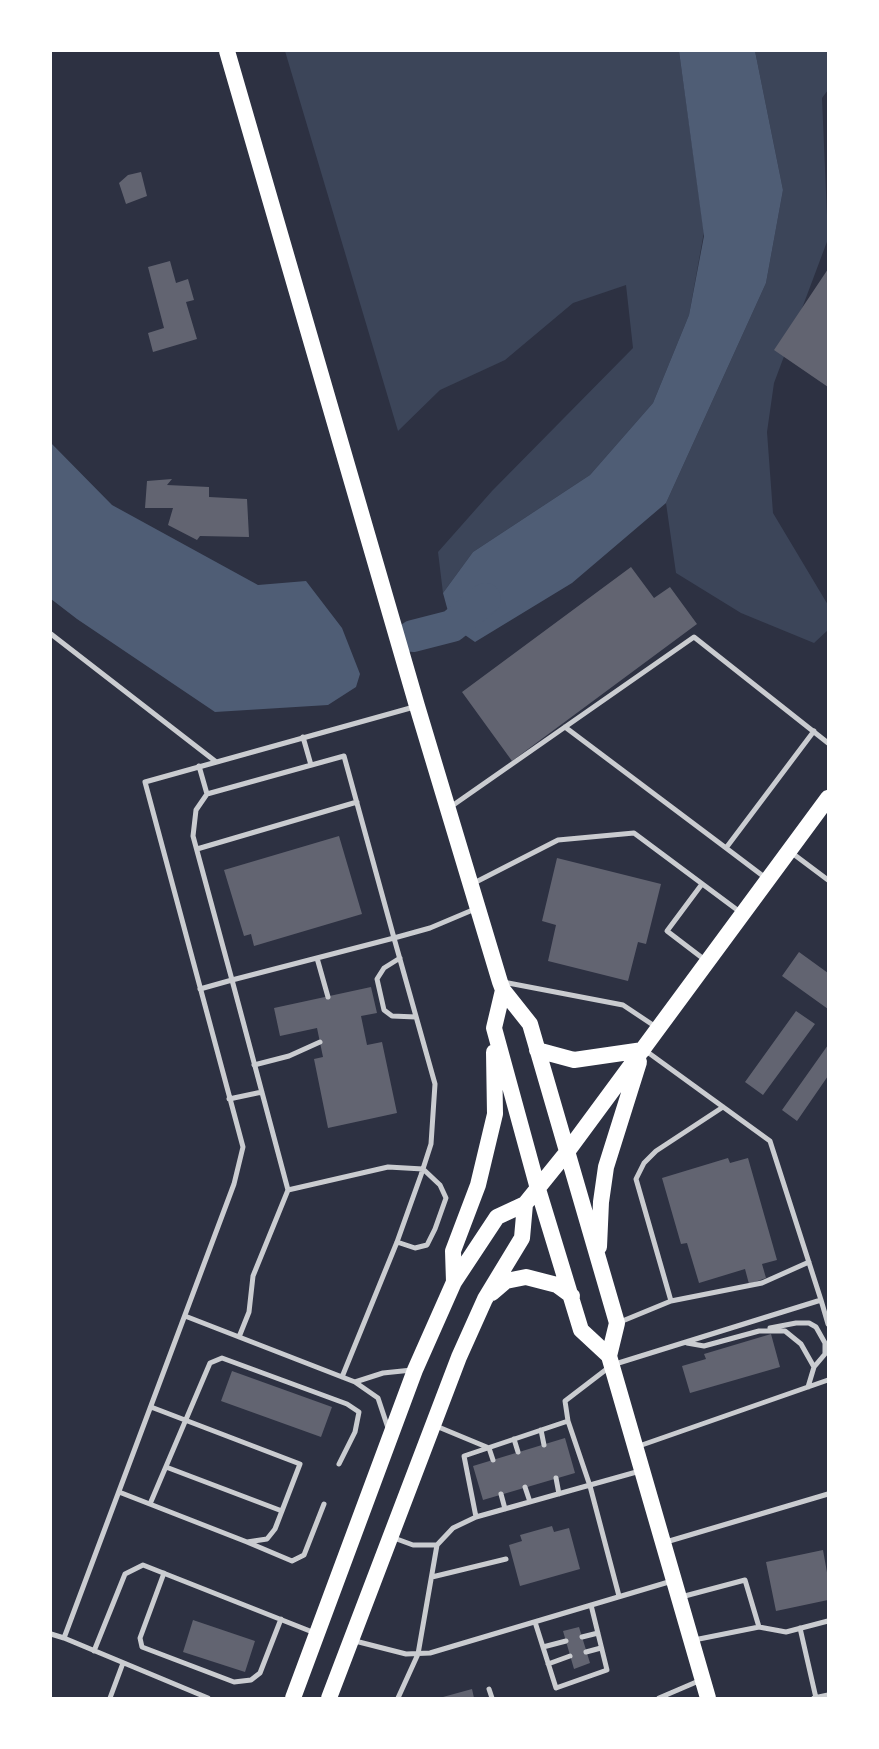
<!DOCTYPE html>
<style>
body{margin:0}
#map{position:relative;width:879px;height:1749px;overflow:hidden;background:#2d3142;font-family:"Asap Condensed",sans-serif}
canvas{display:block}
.frame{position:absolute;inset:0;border:52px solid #fff;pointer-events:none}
</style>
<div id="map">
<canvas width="879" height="1749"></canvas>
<div class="frame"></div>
</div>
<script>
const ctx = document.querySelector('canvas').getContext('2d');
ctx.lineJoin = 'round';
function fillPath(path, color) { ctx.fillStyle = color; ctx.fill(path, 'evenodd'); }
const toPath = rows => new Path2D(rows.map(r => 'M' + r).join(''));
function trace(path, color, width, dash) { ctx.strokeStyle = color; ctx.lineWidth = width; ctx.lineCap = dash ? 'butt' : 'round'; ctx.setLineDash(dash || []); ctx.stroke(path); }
const green = toPath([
 [285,51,679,51,704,232,689,315,653,403,590,475,473,552,443,593,438,552,492,491,633,348,626,285,573,303,505,360,440,390,398,431],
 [755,51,828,51,828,90,822,98,828,239,774,383,767,432,773,513,828,605,828,630,814,643,741,613,676,573,666,503,766,283,783,190]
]);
const water = toPath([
 [679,51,755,51,783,190,766,283,666,503,572,583,475,642,452,626,443,593,473,552,590,475,653,403,689,315,704,236],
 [51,443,112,505,258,585,306,581,342,628,360,674,356,687,328,705,215,712,77,619,51,599]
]);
const river = toPath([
 [413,636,452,626,485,599]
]);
const building = toPath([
 [141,172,147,196,126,204,119,183,128,175],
 [170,261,176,283,188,279,194,300,186,302,197,339,153,352,148,333,164,328,148,267],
 [828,269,828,387,774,350],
 [172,479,167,485,209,487,209,497,247,499,249,537,200,536,197,540,168,525,173,508,145,508,147,481],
 [631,567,654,598,670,587,697,624,512,761,462,692],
 [339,836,362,914,254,946,251,934,244,936,224,870],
 [557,858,661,884,646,944,638,942,628,981,548,961,556,925,542,921],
 [799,952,828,973,828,1009,782,976],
 [371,987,377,1013,361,1016,367,1045,382,1042,397,1113,328,1128,314,1059,323,1057,317,1028,280,1036,274,1008],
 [796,1011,815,1024,763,1095,745,1082],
 [828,1045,828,1076,797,1121,782,1110],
 [728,1158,730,1163,748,1158,777,1260,762,1264,766,1278,749,1284,745,1269,699,1283,687,1243,681,1244,662,1178],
 [771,1334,780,1367,690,1393,682,1366,706,1359,704,1354],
 [232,1371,332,1407,321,1437,221,1401],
 [565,1438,575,1473,483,1500,473,1466],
 [552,1526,554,1532,569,1528,580,1569,520,1586,509,1545,522,1541,520,1535],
 [823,1550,828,1578,828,1600,776,1611,766,1562],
 [193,1620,255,1641,245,1672,183,1652],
 [579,1627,590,1663,574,1669,563,1631],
 [472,1689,474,1698,443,1698,443,1697]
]);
const service = toPath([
 [51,634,215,761],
 [565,727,726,848],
 [303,737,311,765],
 [199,766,207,794],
 [449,808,694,637,828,743],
 [197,849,357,802],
 [792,853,828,880],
 [767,879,726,848,814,731],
 [472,884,558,840,634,833,740,912],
 [702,884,667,931,705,960],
 [317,958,328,997],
 [400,958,384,968,377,979,384,1010,392,1016,416,1017],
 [503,982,623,1005,656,1027],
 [200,989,232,980,288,1190],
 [646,1051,770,1141,821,1300],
 [254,1065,289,1056,320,1042],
 [229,1099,262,1092],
 [671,1301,762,1283,809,1262],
 [185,1316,355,1382,378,1398,388,1428],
 [620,1322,671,1301,636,1179,644,1163,656,1151,723,1107],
 [770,1328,796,1323,809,1323,816,1327,825,1343,825,1354,814,1367],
 [239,1337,249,1312,253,1276,288,1190,388,1167,423,1169,440,1185,446,1198,435,1229,427,1245,415,1248,397,1242],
 [687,1343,704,1346,759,1331,785,1331,801,1344,814,1367,808,1387],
 [342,1377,397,1242,421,1175,431,1144,435,1084,394,938,232,980,193,836,196,810,207,794,344,756,394,938,430,928,475,909],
 [355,1382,383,1373,412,1370],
 [568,1421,565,1401,612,1365,821,1300,828,1324],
 [436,1426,489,1448,493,1460],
 [541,1430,544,1445],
 [514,1439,518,1452],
 [639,1446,828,1380],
 [166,1467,282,1511],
 [556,1478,559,1494],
 [525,1487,530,1502],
 [119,1492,247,1542,267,1539,275,1529,300,1464,151,1407],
 [501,1494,505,1509],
 [150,1504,210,1363,222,1358,347,1404,359,1412,355,1432,339,1464],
 [476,1517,464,1456,568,1421,590,1486,619,1596],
 [394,1538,413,1545,437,1545,453,1528,476,1517,640,1471],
 [247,1542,292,1561,304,1555,324,1504],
 [666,1542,828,1494],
 [164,1573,140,1638,142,1647,234,1682,251,1680,260,1673,281,1619],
 [432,1577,506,1559],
 [681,1597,745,1580,759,1627],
 [535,1622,556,1688,607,1670,591,1605],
 [800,1628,816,1698],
 [51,1634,64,1638],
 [582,1637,598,1633],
 [694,1640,759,1627,786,1632,828,1621],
 [355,1641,406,1654,430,1653,672,1581],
 [543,1647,566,1641],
 [94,1651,125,1574,143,1565,315,1633],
 [586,1652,601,1648],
 [548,1664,570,1656],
 [489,1689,492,1698],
 [110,1698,123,1663],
 [208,1698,64,1638,234,1184,243,1147,145,782,414,707],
 [398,1698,418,1654,437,1545],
 [659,1698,701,1680],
 [814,1698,828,1695]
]);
const primary = toPath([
 [227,51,417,706,500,982,503,990,530,1024,617,1323,609,1356,708,1698],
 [503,990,494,1028,538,1189,581,1330,609,1356],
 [537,1050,574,1060,643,1050],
 [599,1247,601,1202,606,1167,639,1062],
 [454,1282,453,1251,478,1185,495,1114,494,1052],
 [492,1293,506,1281,526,1277,557,1285,572,1296],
 [293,1698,415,1370,454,1282,497,1217,525,1204,567,1152,828,798],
 [329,1698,459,1357,485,1299,522,1238,525,1204]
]);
fillPath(green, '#3c4559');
fillPath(water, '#4f5d75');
trace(river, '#4f5d75', 32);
fillPath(building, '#626471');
trace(service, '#caccd0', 5);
trace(primary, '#fff', 16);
</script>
